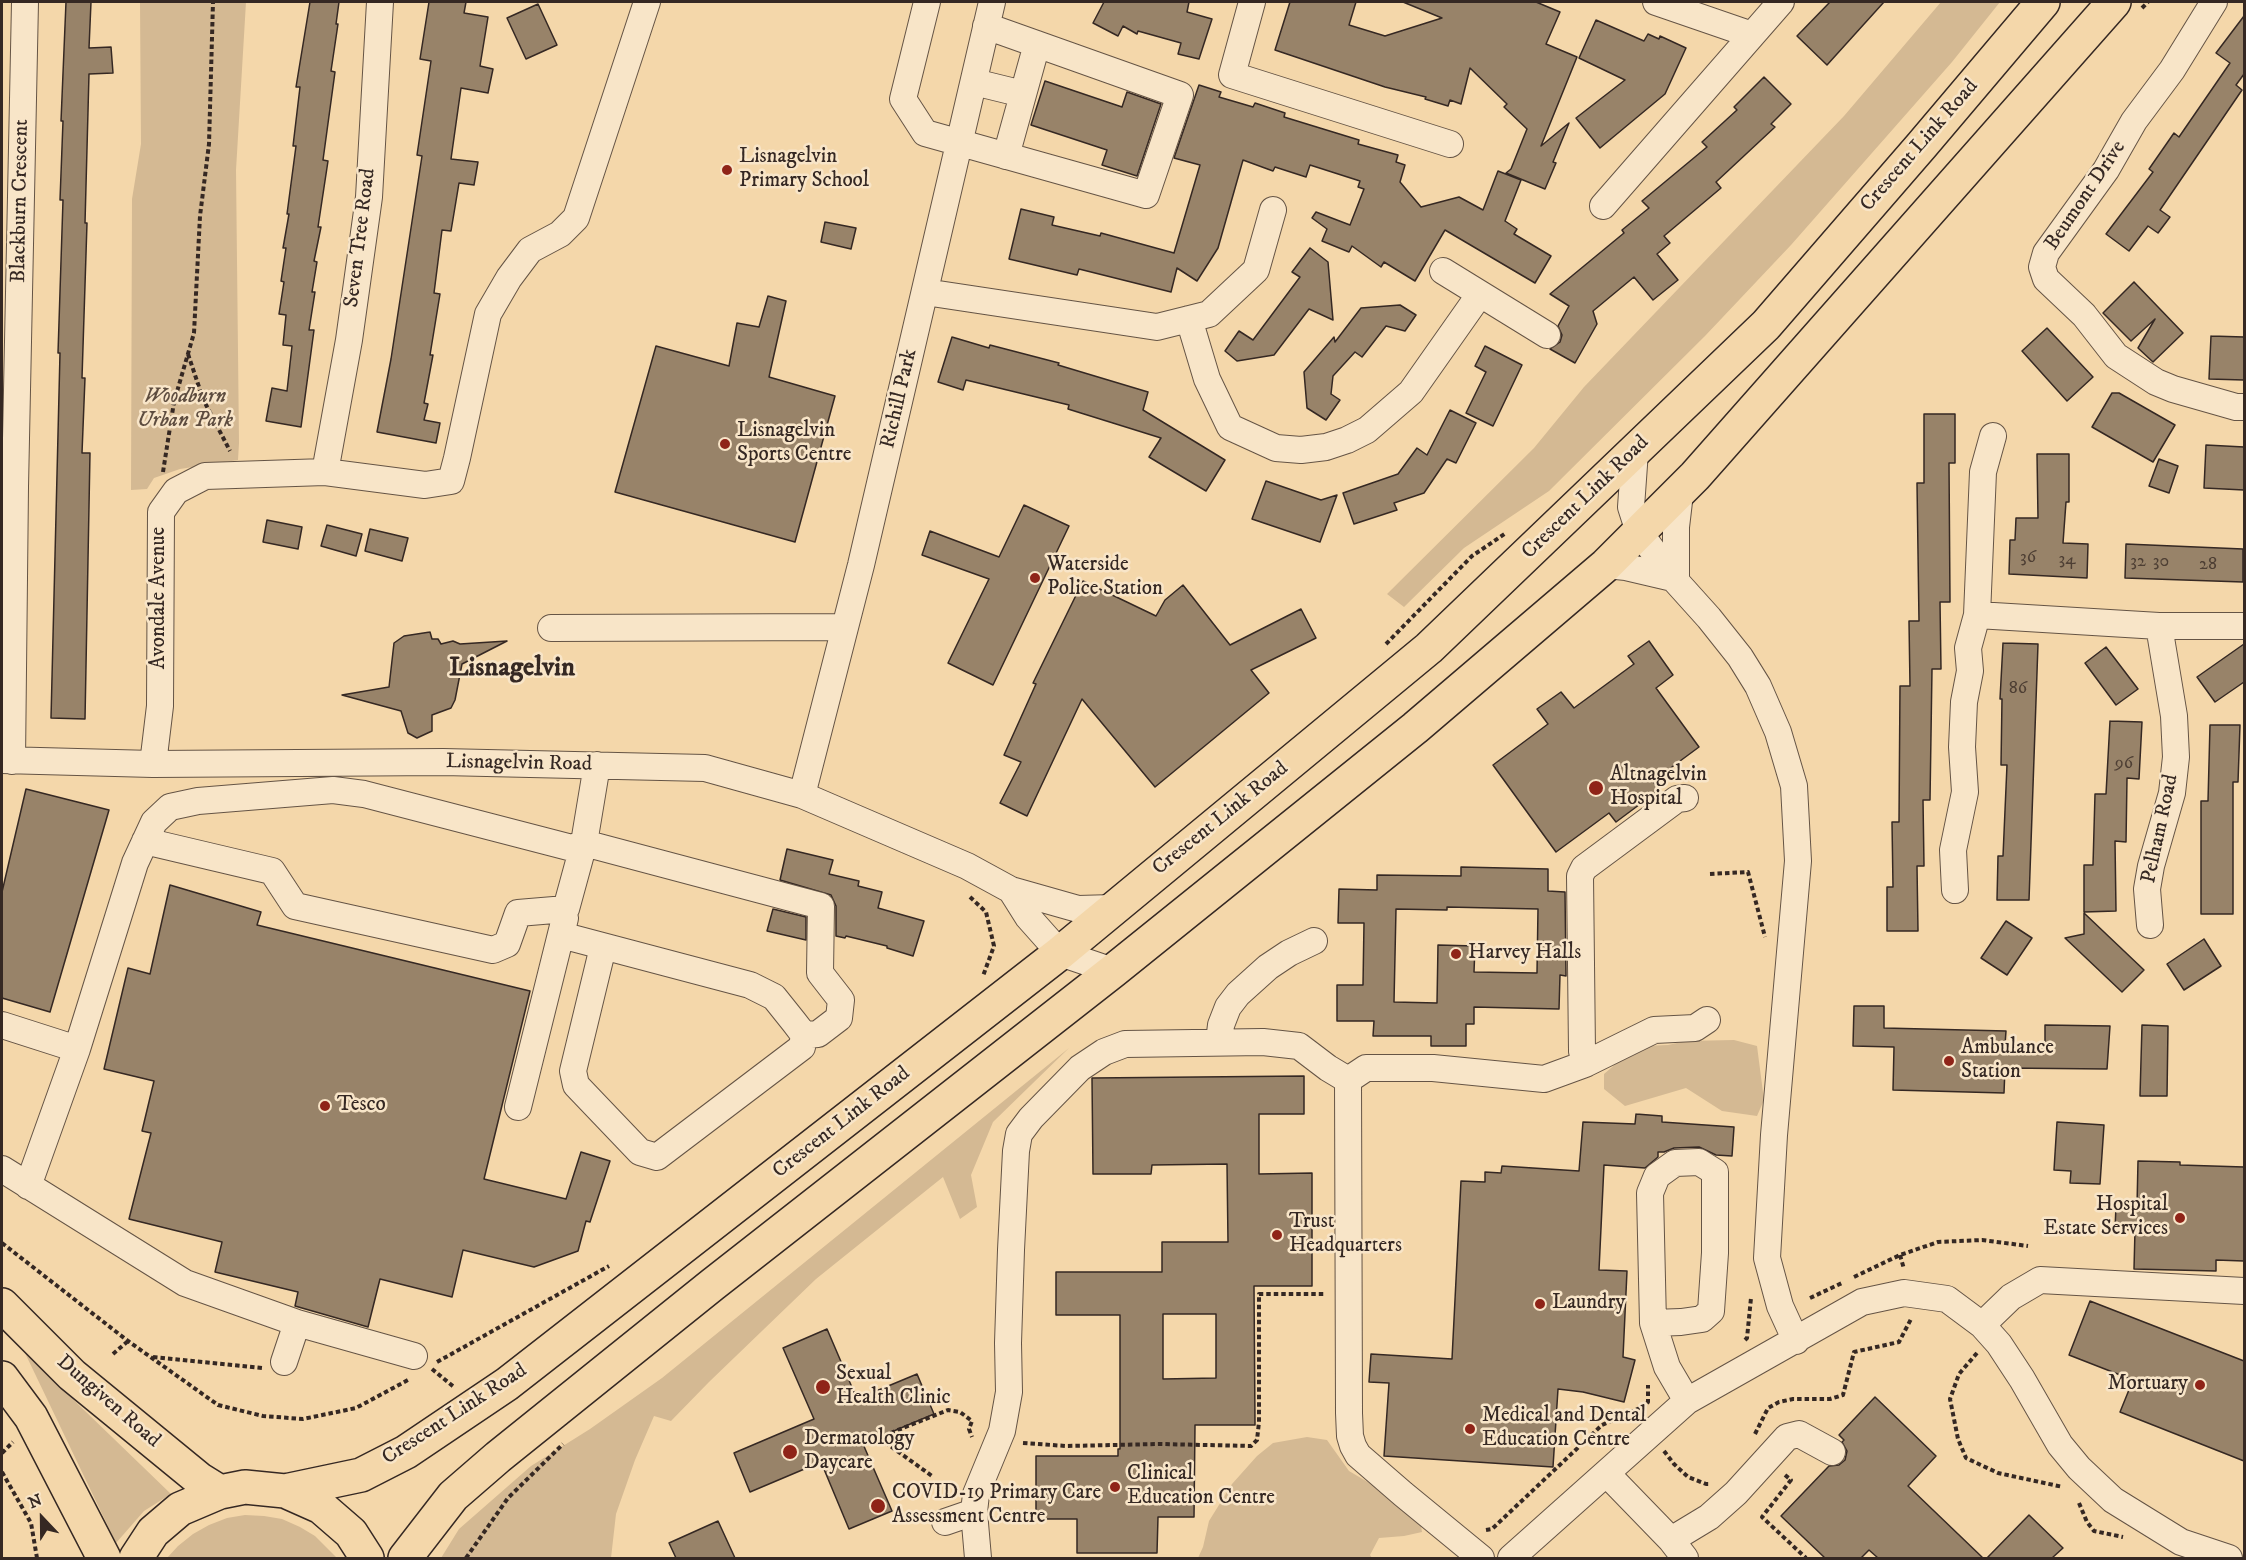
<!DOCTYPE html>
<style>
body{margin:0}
#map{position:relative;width:2246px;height:1560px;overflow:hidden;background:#f4d7aa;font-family:"IM FELL DW Pica",serif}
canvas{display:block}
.frame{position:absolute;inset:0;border:3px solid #352823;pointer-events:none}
.north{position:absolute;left:12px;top:1488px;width:60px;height:60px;-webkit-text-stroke:4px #f8e5c8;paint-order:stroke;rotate:338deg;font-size:16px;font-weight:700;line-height:24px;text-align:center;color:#352823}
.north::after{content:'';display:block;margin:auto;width:21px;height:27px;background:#352823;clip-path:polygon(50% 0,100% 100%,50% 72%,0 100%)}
</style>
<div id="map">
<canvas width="2246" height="1560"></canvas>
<div class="frame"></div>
<div class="north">N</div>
</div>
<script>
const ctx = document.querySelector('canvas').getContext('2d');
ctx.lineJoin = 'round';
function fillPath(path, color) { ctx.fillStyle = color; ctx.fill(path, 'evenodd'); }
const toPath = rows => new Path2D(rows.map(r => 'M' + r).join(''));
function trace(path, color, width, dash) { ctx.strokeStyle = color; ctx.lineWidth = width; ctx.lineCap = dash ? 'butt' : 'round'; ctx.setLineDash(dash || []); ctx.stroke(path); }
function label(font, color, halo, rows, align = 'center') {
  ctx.font = font + ' "IM FELL DW Pica",serif'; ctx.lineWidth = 5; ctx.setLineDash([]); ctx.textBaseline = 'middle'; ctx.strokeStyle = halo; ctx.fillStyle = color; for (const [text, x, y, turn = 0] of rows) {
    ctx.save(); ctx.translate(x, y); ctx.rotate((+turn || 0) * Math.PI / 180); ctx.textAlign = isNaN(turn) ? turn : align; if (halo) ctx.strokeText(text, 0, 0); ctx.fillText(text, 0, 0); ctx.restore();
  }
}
const green = toPath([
 [140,2,246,2,236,170,239,443,238,460,180,469,154,478,147,489,131,490,132,199,141,144],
 [1941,2,2000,2,1952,62,1791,245,1705,336,1549,491,1464,548,1404,607,1387,594,1534,448,1584,387,1844,116],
 [1734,1040,1757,1046,1764,1100,1757,1116,1722,1111,1686,1088,1625,1106,1604,1089,1604,1074,1618,1062,1643,1046,1668,1045,1686,1041],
 [1069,1048,993,1122,971,1175,977,1207,960,1219,943,1177,816,1279,709,1382,671,1421,654,1416,635,1460,616,1514,611,1558,441,1558,459,1529,531,1466,590,1429,662,1378],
 [25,1353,171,1494,144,1511,116,1543],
 [1307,1437,1327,1440,1349,1471,1400,1501,1420,1519,1422,1532,1404,1536,1379,1538,1370,1555,1372,1558,1198,1558,1203,1547,1209,1521,1232,1484,1257,1456,1273,1443],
 [245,1515,264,1516,282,1519,300,1527,315,1536,337,1558,167,1558,178,1546,193,1534,209,1525,227,1518]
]);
const building = toPath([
 [66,2,91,2,89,48,111,47,113,73,89,74,85,223,87,223,82,378,85,378,82,453,90,453,85,719,51,718,60,353,58,353,63,200,60,200,63,121,61,121,66,2],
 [310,2,339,2,336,24,338,24,331,71,335,72,323,160,328,161,318,227,321,227,314,261,317,262,312,292,315,292,309,330,314,330,301,427,266,421,272,388,287,391,292,346,283,345,286,315,279,314,284,282,281,281,286,248,283,248,289,214,287,214,296,146,293,146,300,87,296,87,310,2],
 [429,2,466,2,464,13,488,17,480,66,493,69,488,93,461,88,451,159,478,162,474,185,459,183,451,231,442,230,434,293,440,294,430,355,433,355,424,403,428,404,424,420,440,423,436,443,377,432,391,359,422,156,417,155,431,61,420,59,429,2],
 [1104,2,1189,2,1187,12,1212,19,1199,59,1178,54,1181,43,1138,31,1137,34,1123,26,1118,36,1093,23,1104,2],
 [1290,2,1356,2,1349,25,1385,36,1442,18,1403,2,1536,2,1560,12,1546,44,1577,57,1541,146,1569,123,1553,162,1556,163,1545,189,1506,173,1511,169,1527,129,1504,107,1507,104,1470,68,1461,104,1450,100,1448,106,1425,99,1426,97,1385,87,1275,50,1290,2],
 [1830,2,1884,2,1827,65,1797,36,1830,2],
 [538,4,557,45,526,59,507,18,538,4],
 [2244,16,2244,74,2236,85,2242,90,2160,210,2170,217,2158,233,2148,226,2129,251,2106,234,2153,172,2149,169,2174,133,2179,137,2230,63,2216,53,2244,16],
 [1596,20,1644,41,1648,34,1659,39,1660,36,1686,48,1665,94,1600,148,1576,118,1625,80,1579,58,1596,20],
 [1764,77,1791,104,1771,124,1775,127,1716,182,1721,188,1664,236,1670,243,1657,254,1678,280,1653,300,1634,277,1593,311,1597,324,1575,363,1550,349,1560,342,1562,335,1558,326,1569,306,1550,294,1624,233,1622,230,1649,208,1642,201,1707,147,1702,142,1737,110,1734,107,1764,77],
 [1045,81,1122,107,1127,92,1161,104,1137,176,1102,165,1107,150,1031,125,1045,81],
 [1199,85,1221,92,1219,97,1253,107,1255,103,1285,113,1284,117,1359,140,1358,144,1398,155,1396,162,1405,165,1400,182,1421,207,1459,197,1483,210,1498,171,1521,180,1505,221,1517,229,1514,234,1551,256,1535,283,1445,230,1415,281,1384,262,1381,267,1352,246,1349,252,1322,241,1327,229,1312,218,1316,212,1350,225,1364,189,1358,187,1360,181,1310,165,1306,177,1275,167,1273,171,1243,160,1218,248,1197,281,1177,268,1171,292,1079,269,1077,275,1009,259,1021,209,1054,217,1052,225,1100,236,1101,233,1174,253,1200,165,1174,158,1199,85],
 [825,222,856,228,851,249,821,242,825,222],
 [1310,248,1328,262,1333,320,1309,309,1274,355,1237,361,1225,351,1239,331,1253,340,1300,277,1292,272,1310,248],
 [2134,282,2183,333,2153,362,2138,348,2155,319,2131,341,2103,313,2134,282],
 [768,296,786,301,769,377,835,396,795,542,615,492,656,346,729,366,737,323,759,327,768,296],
 [1400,305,1416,315,1405,331,1386,326,1362,357,1355,352,1333,376,1331,394,1340,400,1326,420,1307,408,1304,372,1334,337,1335,342,1361,308,1400,305],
 [2047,328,2093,377,2067,401,2022,351,2047,328],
 [2211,336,2244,337,2244,380,2209,379,2211,336],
 [952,337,989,348,990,345,1059,363,1058,365,1148,392,1143,410,1225,460,1206,491,1149,457,1161,438,1068,409,1069,405,966,380,963,390,938,382,952,337],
 [1485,346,1522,365,1493,426,1466,413,1486,372,1475,366,1485,346],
 [2112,393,2119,393,2175,425,2153,462,2092,427,2112,393],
 [1450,410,1476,423,1456,463,1447,459,1424,493,1394,503,1397,510,1354,524,1343,493,1398,474,1417,448,1427,455,1450,410],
 [1924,414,1955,414,1955,463,1949,463,1950,602,1940,602,1941,669,1932,669,1930,800,1923,800,1924,866,1917,866,1918,931,1887,931,1887,887,1893,887,1892,822,1899,822,1900,686,1910,686,1909,621,1919,621,1917,483,1924,483,1924,414],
 [2206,445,2244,447,2244,490,2204,488,2206,445],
 [2037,454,2069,454,2069,502,2066,502,2063,543,2088,544,2087,578,2009,574,2010,540,2015,540,2016,518,2038,518,2037,454],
 [2159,459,2178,466,2169,493,2149,486,2159,459],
 [1266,481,1321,500,1337,495,1320,542,1252,519,1266,481],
 [1024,505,1069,526,993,685,948,663,989,579,922,555,930,531,999,557,1024,505],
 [267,520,302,527,298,549,263,542,267,520],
 [327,525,362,534,356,556,321,546,327,525],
 [370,529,408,538,402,561,365,551,370,529],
 [2126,544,2243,549,2243,582,2125,578,2126,544],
 [1083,581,1156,616,1165,600,1183,585,1230,645,1301,609,1316,638,1251,670,1269,693,1155,787,1082,699,1027,816,1000,803,1021,762,1004,755,1036,684,1033,683,1083,581],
 [430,632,432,639,438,639,441,644,453,641,460,644,507,641,462,664,455,700,451,708,432,715,432,731,417,738,408,733,401,711,342,695,389,687,394,643,404,636,430,632],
 [1649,641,1673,675,1656,688,1699,747,1653,781,1659,790,1616,822,1609,813,1556,852,1493,765,1548,724,1537,709,1561,692,1574,708,1634,664,1628,656,1649,641],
 [2003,643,2038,644,2029,900,1997,900,1998,856,2003,856,2007,765,2001,765,2002,699,2000,699,2003,643],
 [2244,644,2244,682,2215,702,2197,677,2244,644],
 [2106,647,2138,689,2116,705,2085,663,2106,647],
 [2110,721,2142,722,2139,779,2127,778,2126,842,2115,841,2116,911,2084,912,2084,865,2093,865,2095,794,2106,794,2110,721],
 [2210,725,2240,725,2238,782,2233,782,2233,914,2201,914,2201,801,2208,801,2210,725],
 [26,789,109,810,50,1012,2,998,2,892,26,789],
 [787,849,833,860,829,874,859,881,858,886,882,892,878,908,924,921,913,956,887,948,887,946,846,936,845,938,836,936,836,906,831,895,780,880,787,849],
 [1461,867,1548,869,1548,891,1565,892,1566,976,1560,975,1559,1009,1474,1007,1474,1024,1466,1024,1466,1046,1431,1046,1431,1036,1373,1036,1374,1021,1337,1021,1337,985,1363,985,1364,923,1338,923,1339,889,1377,890,1377,875,1461,876,1461,867],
 [1447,907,1538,909,1537,973,1474,972,1475,946,1438,945,1437,1003,1394,1002,1396,909,1447,910,1447,907],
 [170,885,261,912,257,925,530,991,484,1179,566,1199,581,1152,610,1161,590,1222,586,1221,578,1251,534,1267,463,1250,452,1297,380,1279,368,1327,295,1306,298,1292,215,1272,222,1242,129,1219,151,1133,142,1131,154,1081,104,1069,128,968,150,974,170,885],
 [773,909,806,917,806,940,767,931,773,909],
 [2084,913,2144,970,2122,992,2065,938,2084,934,2084,913],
 [2006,921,2032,938,2007,975,1981,958,2006,921],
 [2204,939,2221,966,2184,990,2167,964,2204,939],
 [1854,1006,1884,1006,1884,1028,2006,1031,2005,1045,2045,1045,2045,1025,2110,1026,2107,1069,2005,1068,2004,1093,1893,1090,1894,1047,1853,1046,1854,1006],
 [2142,1025,2168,1026,2167,1096,2140,1096,2142,1025],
 [1304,1076,1304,1114,1259,1114,1259,1174,1312,1173,1312,1286,1254,1286,1255,1425,1195,1425,1194,1517,1158,1517,1157,1553,1077,1553,1077,1519,1036,1519,1036,1456,1118,1456,1118,1449,1120,1449,1120,1315,1056,1315,1056,1272,1162,1272,1162,1242,1228,1242,1227,1164,1152,1165,1151,1174,1093,1174,1092,1078,1304,1076],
 [1163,1314,1216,1314,1216,1378,1163,1379,1163,1314],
 [1636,1114,1662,1116,1662,1122,1734,1127,1732,1156,1716,1155,1699,1147,1674,1148,1664,1152,1658,1152,1658,1157,1645,1168,1604,1165,1599,1270,1627,1271,1623,1357,1635,1360,1624,1402,1583,1392,1558,1389,1553,1467,1384,1456,1389,1383,1369,1382,1371,1354,1452,1359,1461,1181,1485,1182,1485,1172,1501,1173,1502,1166,1579,1171,1583,1122,1635,1124,1636,1114],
 [2057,1122,2104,1125,2100,1184,2070,1183,2071,1171,2054,1170,2057,1122],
 [2138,1161,2180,1162,2180,1165,2244,1167,2244,1261,2216,1260,2216,1271,2134,1269,2135,1230,2115,1229,2116,1206,2137,1206,2138,1161],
 [2090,1301,2244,1361,2244,1461,2120,1412,2133,1380,2069,1355,2090,1301],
 [827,1329,857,1399,917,1374,934,1414,863,1444,892,1511,849,1529,821,1462,750,1492,734,1453,814,1419,783,1348,827,1329],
 [1875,1397,1936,1456,1908,1486,1983,1558,1878,1558,1869,1550,1861,1558,1825,1558,1781,1516,1829,1466,1839,1465,1845,1460,1847,1451,1842,1442,1844,1440,1839,1435,1875,1397],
 [2029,1515,2063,1548,2052,1558,1987,1558,2029,1515],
 [718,1521,735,1558,676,1558,669,1543,718,1521]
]);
const path = toPath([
 [2142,8,2148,2],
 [188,354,203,399,230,451],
 [163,472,174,402,194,333,200,216,209,144,213,2],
 [1386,644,1472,556,1506,533],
 [1710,874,1748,872,1765,937],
 [970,897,986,912,994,946,983,976],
 [2,1243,128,1341,218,1405,263,1416,303,1419,356,1408,408,1380],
 [1900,1255,1904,1269],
 [1854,1277,1900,1255,1938,1242,1982,1240,2028,1246],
 [1810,1298,1842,1283],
 [1745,1340,1747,1338,1751,1298],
 [1977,1353,1959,1374,1950,1399,1958,1439,1966,1458,1998,1473,2063,1487],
 [113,1354,128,1341],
 [153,1357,262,1368],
 [437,1362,609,1266],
 [432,1369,454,1387],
 [1647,1403,1648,1402,1648,1385],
 [1755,1434,1768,1408,1779,1402,1793,1399,1830,1399,1843,1395,1854,1352,1899,1342,1911,1319],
 [869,1438,878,1438,948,1410,960,1412,972,1421,969,1429,972,1437],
 [879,1438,932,1476],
 [1023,1443,1066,1446,1160,1444,1251,1446,1257,1440,1259,1422,1259,1294,1325,1294],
 [1664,1451,1674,1464,1688,1477,1706,1484,1709,1484],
 [2,1453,13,1442],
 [2,1472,31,1523,37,1558],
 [1785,1475,1791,1480,1762,1517,1806,1558],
 [2079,1503,2087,1522,2094,1531,2123,1537],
 [1486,1530,1492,1529,1602,1425,1640,1408],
 [466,1558,508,1498,563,1444]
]);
const minor = toPath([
 [927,2,903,99,925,133,1146,195,1180,95,986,26],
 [1252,2,1232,75,1450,144],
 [1656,2,1752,35],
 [2214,2,2172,70,2134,121,2106,170,2046,253,2042,267,2046,279,2084,315,2116,356,2156,382,2173,389,2236,407,2244,407],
 [974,82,1023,94],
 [1006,156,1037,44],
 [1603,206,1781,2],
 [1443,271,1547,335],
 [925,292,1157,327,1209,314,1256,270,1273,210],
 [1189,319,1207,379,1230,427,1276,448,1301,450,1326,447,1347,440,1367,430,1411,392,1480,294],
 [1635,451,1631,507,1639,532,1673,578],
 [325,472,349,340,369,197,380,2],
 [1606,565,1626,567,1673,578,1709,618,1740,657,1758,686,1778,732,1794,786,1798,861,1774,1135,1767,1258,1780,1306,1796,1341],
 [1676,581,1676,527,1680,493],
 [1977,615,2159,626,2244,626],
 [551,628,845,627],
 [2,760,153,764,443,762,705,768,802,795,967,866,1011,890,1078,909,1113,908],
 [12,761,15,487,25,2],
 [153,764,160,706,161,512,176,491,205,476,325,472,425,485,451,481,457,458,488,314,509,278,530,250,560,234,576,218,647,2],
 [802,795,861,565,992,2],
 [145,841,272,871,295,906,493,950,507,944,518,913,566,909,584,843,821,906,820,973,841,1000,839,1018,818,1034,804,1035],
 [1011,890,1028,917,1060,953,1113,971],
 [1955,890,1953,850,1965,792,1962,747,1964,702,1970,671,1968,648,1977,615,1983,472,1993,436],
 [2150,925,2147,889,2151,866,2172,793,2176,757,2174,716,2159,626],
 [561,935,750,985,774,997,794,1022,804,1035,802,1047,657,1157,640,1152,576,1085,573,1071,603,947],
 [2,1025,77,1049,28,1186],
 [1219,1042,1221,1025,1228,1007,1238,994,1268,967,1289,953,1314,941],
 [77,1049,135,863,154,822,170,807,198,801,333,790,364,794,572,848,584,843,597,765],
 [1585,1064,1654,1030,1695,1028,1707,1020],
 [1348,1080,1366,1068,1433,1068,1544,1079,1585,1064,1582,1051,1580,876,1584,868,1677,799,1685,798],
 [518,1107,565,918],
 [2,1169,185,1283,297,1323,414,1356],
 [1653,1323,1681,1322,1702,1319,1711,1311,1715,1253,1715,1172,1699,1162,1675,1163,1657,1176,1650,1193,1653,1323,1667,1367,1687,1401],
 [1982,1325,2011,1297,2040,1280,2244,1291],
 [284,1362,297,1323],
 [1607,1474,1671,1540,1685,1558],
 [945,1522,974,1512],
 [1671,1540,1709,1517,1736,1493,1787,1437,1799,1434,1832,1452],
 [978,1558,974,1512,976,1494,1002,1431,1009,1392,1008,1343,1011,1250,1016,1151,1019,1134,1031,1118,1080,1068,1104,1052,1125,1044,1263,1042,1299,1046,1328,1068,1348,1080,1349,1413,1350,1436,1353,1446,1358,1455,1403,1494,1481,1558],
 [1511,1558,1687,1401,1862,1302,1904,1293,1947,1299,1982,1325,1999,1344,2022,1379,2060,1445,2079,1468,2113,1500,2181,1542,2229,1558]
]);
const highway = toPath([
 [2,1305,72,1375,199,1479,220,1492],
 [2,1378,31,1417,104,1558],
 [285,1491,361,1475,406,1452,507,1384,1060,953,1429,648,1766,325,1922,145,2043,2],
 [136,1558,153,1532,180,1509,220,1492,245,1487,285,1491,321,1507,351,1533,367,1558],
 [405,1558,453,1496,498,1457,712,1285,1113,971,1415,728,1606,565,1695,476,2114,2]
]);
const markers = [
 [727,170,6,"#8f2418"],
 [725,444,6,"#8f2418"],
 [1035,578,6,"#8f2418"],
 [1596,788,8,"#8f2418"],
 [1456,954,6,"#8f2418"],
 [1949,1061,6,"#8f2418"],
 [325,1106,6,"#8f2418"],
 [2180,1218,6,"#8f2418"],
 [1277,1235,6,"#8f2418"],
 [1540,1304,6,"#8f2418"],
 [2200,1385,6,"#8f2418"],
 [823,1387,8,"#8f2418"],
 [1470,1429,6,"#8f2418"],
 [790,1452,8,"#8f2418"],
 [1115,1487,6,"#8f2418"],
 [878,1506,8,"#8f2418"]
];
const numberNames = [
 ["36",2028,558],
 ["34",2067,560],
 ["32",2138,562],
 ["30",2161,562],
 ["28",2208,565],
 ["86",2018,689],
 ["96",2124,764]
];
const streetNames = [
 ["Crescent Link Road",1920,146,-49],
 ["Beumont Drive",2086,196,-56],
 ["Blackburn Crescent",21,201,-89],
 ["Seven Tree Road",361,238,-83],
 ["Richill Park",900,399,-77],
 ["Crescent Link Road",1586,498,-44],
 ["Avondale Avenue",160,598,-90],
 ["Lisnagelvin Road",519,764,1],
 ["Crescent Link Road",1221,819,-39],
 ["Pelham Road",2161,829,-78],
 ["Crescent Link Road",842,1123,-38],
 ["Dungiven Road",108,1402,41],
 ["Crescent Link Road",455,1415,-33]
];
const poiNames = [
 ["Lisnagelvin",739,158],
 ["Primary School",739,182],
 ["Lisnagelvin",737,432],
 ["Sports Centre",737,456],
 ["Waterside",1047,566],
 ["Police Station",1047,590],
 ["Altnagelvin",1610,776],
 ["Hospital",1610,800],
 ["Harvey Halls",1468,954],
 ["Ambulance",1961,1049],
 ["Station",1961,1073],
 ["Tesco",337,1106],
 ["Hospital",2168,1206,"right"],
 ["Estate Services",2168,1230,"right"],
 ["Trust",1289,1223],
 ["Headquarters",1289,1247],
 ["Laundry",1552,1304],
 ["Sexual",836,1375],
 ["Health Clinic",836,1399],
 ["Mortuary",2188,1385,"right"],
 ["Medical and Dental",1482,1417],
 ["Education Centre",1482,1441],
 ["Dermatology",804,1440],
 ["Daycare",804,1464],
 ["Clinical",1127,1475],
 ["Education Centre",1127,1499],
 ["COVID-19 Primary Care",892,1494],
 ["Assessment Centre",892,1518]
];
const parkNames = [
 ["Woodburn",185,398],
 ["Urban Park",185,422]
];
const districtNames = [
 ["Lisnagelvin",512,669]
];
fillPath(green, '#d4b993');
fillPath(building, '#988369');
trace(building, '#352823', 1.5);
trace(minor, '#655445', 28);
trace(highway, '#352823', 36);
trace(path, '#352823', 4, [4.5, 3]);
trace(minor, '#f8e5c8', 26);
trace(highway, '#f4d7aa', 33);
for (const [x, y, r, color] of markers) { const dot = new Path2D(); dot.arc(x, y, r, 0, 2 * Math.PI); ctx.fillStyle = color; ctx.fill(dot); trace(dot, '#f8e5c8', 2); }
label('18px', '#4e3f34', null, numberNames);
label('21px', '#352823', '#f8e5c8', streetNames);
label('21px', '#352823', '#f8e5c8', poiNames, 'left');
label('italic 21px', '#5d4c3f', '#f8e5c8', parkNames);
label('bold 27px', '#352823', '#f8e5c8', districtNames);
</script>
